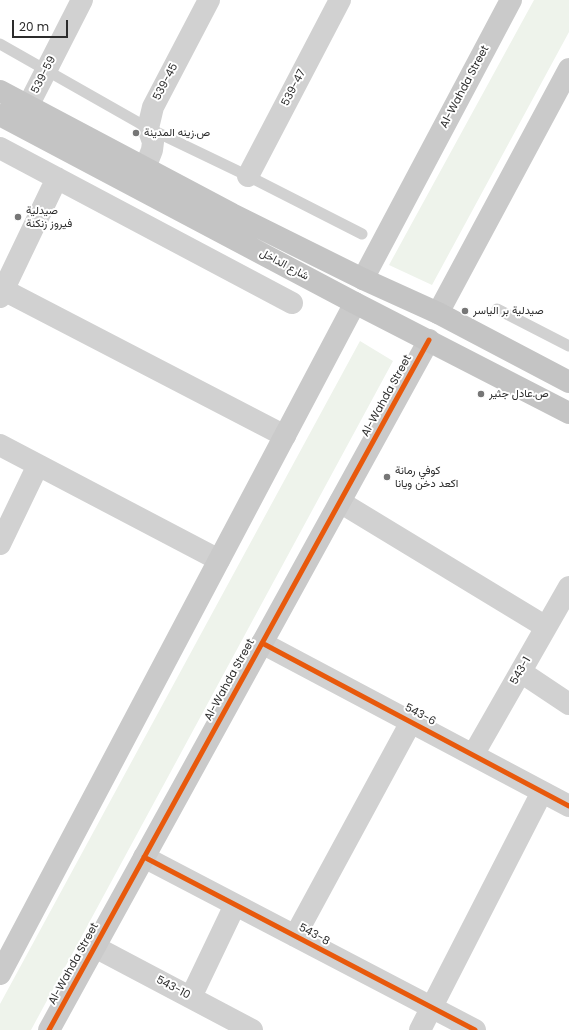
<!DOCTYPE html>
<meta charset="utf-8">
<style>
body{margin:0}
#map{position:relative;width:569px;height:1030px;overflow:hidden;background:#fff;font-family:Poppins,sans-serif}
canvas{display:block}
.scale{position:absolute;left:12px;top:20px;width:56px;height:18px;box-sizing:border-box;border:2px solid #2c2c2c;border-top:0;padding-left:5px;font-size:12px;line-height:14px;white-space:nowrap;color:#2c2c2c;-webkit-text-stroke:3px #fff;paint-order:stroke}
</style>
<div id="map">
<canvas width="569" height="1030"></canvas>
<div class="scale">20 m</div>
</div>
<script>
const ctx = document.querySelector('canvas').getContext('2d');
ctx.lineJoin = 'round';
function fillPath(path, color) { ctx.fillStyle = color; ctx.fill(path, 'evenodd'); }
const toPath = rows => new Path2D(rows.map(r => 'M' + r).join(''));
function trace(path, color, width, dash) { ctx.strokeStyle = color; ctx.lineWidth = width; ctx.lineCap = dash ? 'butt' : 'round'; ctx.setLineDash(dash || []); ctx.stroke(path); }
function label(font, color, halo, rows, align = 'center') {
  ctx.font = font + ' Poppins,Vazirmatn,sans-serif'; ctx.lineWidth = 4; ctx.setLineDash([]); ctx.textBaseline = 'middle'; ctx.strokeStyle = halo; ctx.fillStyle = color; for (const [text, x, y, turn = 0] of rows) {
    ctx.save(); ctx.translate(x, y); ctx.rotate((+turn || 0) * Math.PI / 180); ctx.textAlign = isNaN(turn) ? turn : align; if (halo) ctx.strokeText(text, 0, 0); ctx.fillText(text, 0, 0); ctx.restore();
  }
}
const green = toPath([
 [534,0,569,0,569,32,432,285,389,265],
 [360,341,393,361,31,1030,0,1030,0,1004]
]);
const lane = toPath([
 [0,44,148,128,248,176,362,234],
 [497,309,569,346]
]);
const street = toPath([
 [28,106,82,0],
 [0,148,292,303],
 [145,168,152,150,153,142,148,128,153,107,209,0],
 [248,176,340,0],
 [0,288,285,436],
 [0,297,57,178],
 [0,445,219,560],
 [340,502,546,627],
 [0,544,38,465],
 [262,643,569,806],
 [521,672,569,704],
 [473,755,569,587],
 [144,857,475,1030],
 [295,936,411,722],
 [95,947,252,1030],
 [191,997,235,905],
 [420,1030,542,792]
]);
const secondary = toPath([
 [363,279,511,0],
 [438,313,569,69],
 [0,974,355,303],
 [49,1030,429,340]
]);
const primary = toPath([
 [0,91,232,214,363,279,438,313,569,382],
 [0,115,355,303,569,413]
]);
const cycleway = toPath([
 [262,643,569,806],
 [144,857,475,1030],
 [49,1030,429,340]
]);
const markers = [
 [136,133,4,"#767676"],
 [18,217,4,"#767676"],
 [465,311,4,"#767676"],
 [481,394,4,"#767676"],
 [387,477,4,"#767676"]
];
const streetNames = [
 ["539-59",44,75,-63],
 ["539-45",166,82,-62],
 ["Al-Wahda Street",465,87,-62],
 ["539-47",294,88,-63],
 ["شارع الداخل",284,265,28],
 ["Al-Wahda Street",387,396,-61],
 ["543-1",521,671,-60],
 ["Al-Wahda Street",230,680,-61],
 ["543-6",420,715,28],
 ["543-8",314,935,28],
 ["Al-Wahda Street",74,964,-61],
 ["543-10",173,988,28]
];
const poiNames = [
 ["ص.زينه المدينة",144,133],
 ["صيدلية",26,211],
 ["فيروز زنكنة",26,224],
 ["صيدلية بر الياسر",473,311],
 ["ص.عادل جثير",489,394],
 ["كوفي رمانة",395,471],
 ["اكعد دخن ويانا",395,484]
];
fillPath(green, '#eef3eb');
trace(lane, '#d1d1d1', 11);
trace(street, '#d1d1d1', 22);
trace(secondary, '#cacaca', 22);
trace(primary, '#c4c4c4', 22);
trace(cycleway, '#e8590c', 5);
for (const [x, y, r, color] of markers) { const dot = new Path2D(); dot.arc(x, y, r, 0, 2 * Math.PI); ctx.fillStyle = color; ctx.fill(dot); trace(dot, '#fff', 1.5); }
label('11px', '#2c2c2c', '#fff', streetNames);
label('11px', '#2c2c2c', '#fff', poiNames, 'left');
</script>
